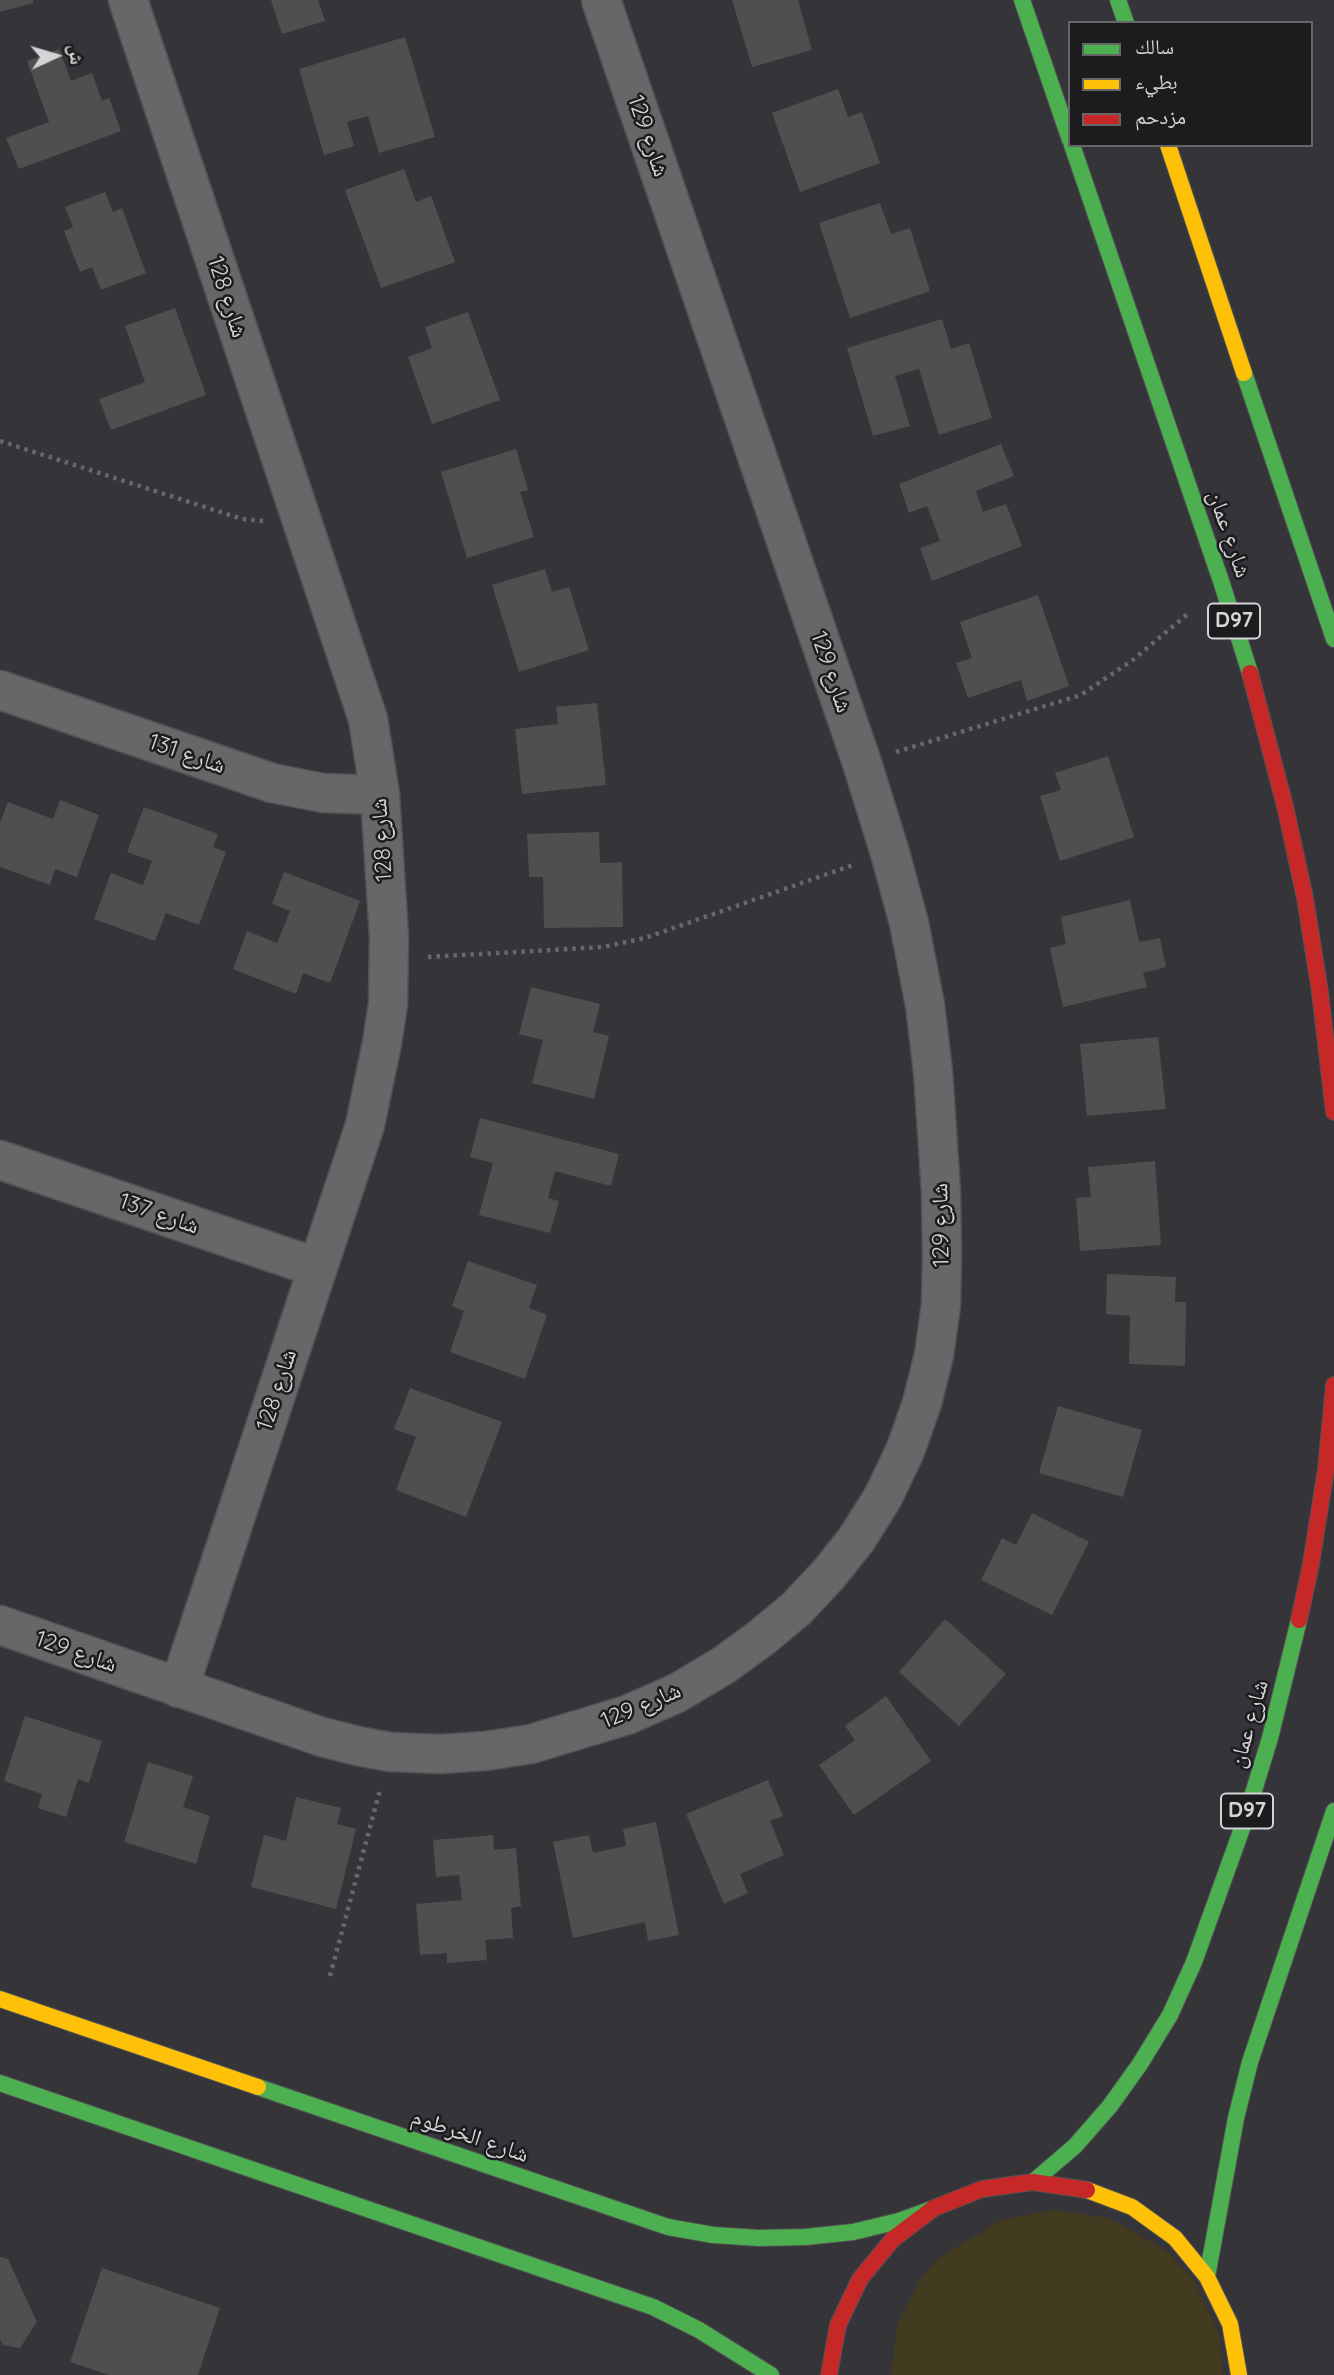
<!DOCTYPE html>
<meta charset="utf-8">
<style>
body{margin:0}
#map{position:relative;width:1334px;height:2375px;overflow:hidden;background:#353438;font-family:Quicksand,"Noto Naskh Arabic",sans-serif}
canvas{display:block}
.legend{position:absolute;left:1068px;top:21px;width:245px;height:126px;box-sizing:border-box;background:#1c1b1e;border:2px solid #666568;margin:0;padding:9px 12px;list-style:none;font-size:21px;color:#d4d4d7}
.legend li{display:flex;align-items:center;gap:14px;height:35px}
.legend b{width:35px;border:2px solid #666568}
.north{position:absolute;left:21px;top:21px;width:70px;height:70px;-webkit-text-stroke:5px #1c1b1e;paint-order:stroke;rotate:86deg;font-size:19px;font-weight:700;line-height:28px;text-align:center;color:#d4d4d7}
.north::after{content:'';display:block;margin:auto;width:24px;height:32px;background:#d4d4d7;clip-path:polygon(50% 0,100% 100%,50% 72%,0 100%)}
</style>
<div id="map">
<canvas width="1334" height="2375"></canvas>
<ul class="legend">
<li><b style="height:9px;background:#4caf50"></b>سالك</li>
<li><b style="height:9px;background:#ffc107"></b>بطيء</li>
<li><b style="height:9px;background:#c62828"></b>مزدحم</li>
</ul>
<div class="north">ش</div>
</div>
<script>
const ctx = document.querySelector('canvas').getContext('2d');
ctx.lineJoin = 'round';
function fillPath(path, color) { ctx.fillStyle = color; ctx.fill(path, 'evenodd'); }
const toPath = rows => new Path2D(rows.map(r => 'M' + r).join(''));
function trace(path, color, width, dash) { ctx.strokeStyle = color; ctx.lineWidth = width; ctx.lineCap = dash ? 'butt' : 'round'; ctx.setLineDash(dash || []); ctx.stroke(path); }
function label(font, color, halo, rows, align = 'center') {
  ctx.font = font + ' Quicksand,"Noto Naskh Arabic",sans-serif'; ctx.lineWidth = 5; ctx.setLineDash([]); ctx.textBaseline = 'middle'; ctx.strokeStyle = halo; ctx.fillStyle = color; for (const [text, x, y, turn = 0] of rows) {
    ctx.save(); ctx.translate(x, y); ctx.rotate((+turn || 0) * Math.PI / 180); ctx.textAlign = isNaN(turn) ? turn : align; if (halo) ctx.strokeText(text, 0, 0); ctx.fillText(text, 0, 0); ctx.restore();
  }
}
const sand = toPath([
 [1053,2210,1109,2218,1167,2251,1193,2279,1219,2334,1223,2375,891,2375,897,2326,921,2278,939,2258,1001,2220]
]);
const building = toPath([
 [0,0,33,0,33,3,0,12],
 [271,0,318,0,325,21,282,34],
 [732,0,798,0,812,50,752,67],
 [405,37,435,137,379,153,368,116,347,122,354,146,324,155,299,69],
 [59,49,71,81,92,73,102,101,109,98,121,131,19,169,6,138,49,122,27,61],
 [838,89,848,117,862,112,880,163,800,192,772,113],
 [404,169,416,202,431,196,455,262,381,288,345,190],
 [105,192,113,212,122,208,146,273,101,290,92,267,80,272,64,231,73,227,65,207],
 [880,203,891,234,910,228,930,291,850,318,819,223],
 [175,308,206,395,111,430,99,399,145,382,125,326],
 [468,312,500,400,432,424,408,357,432,348,425,327],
 [942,319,951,349,969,343,992,418,939,435,919,369,895,376,910,426,873,436,847,348],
 [1001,444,1014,476,976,491,983,512,1006,504,1022,546,932,581,920,548,940,541,927,506,909,513,899,484],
 [516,449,528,490,520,492,534,537,467,558,441,472],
 [545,569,552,592,569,587,589,650,519,672,492,585],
 [1038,595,1069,686,1027,701,1021,680,968,698,956,663,972,658,960,622],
 [597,703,606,785,522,794,515,729,558,724,556,707],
 [1108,756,1134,837,1060,861,1040,796,1061,790,1055,773],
 [60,800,99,815,77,877,55,869,50,885,0,867,0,823,8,802,53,819],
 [144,807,218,834,213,847,226,852,199,925,166,913,155,941,94,919,111,873,143,885,152,861,127,852],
 [599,832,600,863,622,862,623,927,544,928,543,877,529,877,527,834],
 [284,872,360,901,330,983,303,973,296,994,233,969,247,931,277,943,290,911,272,904],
 [1130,900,1139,942,1160,938,1166,967,1143,973,1147,987,1063,1007,1050,948,1066,944,1061,917],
 [531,987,600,1004,593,1032,609,1036,594,1099,532,1083,543,1040,519,1034],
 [1158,1037,1166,1109,1087,1116,1080,1044],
 [480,1118,619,1154,611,1186,555,1171,548,1198,559,1201,550,1233,479,1215,493,1163,470,1157],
 [1155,1161,1161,1245,1080,1251,1076,1198,1091,1197,1088,1167],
 [468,1261,537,1285,529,1308,547,1315,525,1379,450,1352,464,1311,452,1306],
 [1107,1274,1176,1277,1175,1302,1186,1302,1185,1366,1129,1364,1130,1316,1106,1314],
 [410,1388,502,1422,466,1517,396,1490,416,1437,394,1429],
 [1058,1406,1142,1430,1123,1497,1039,1473],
 [1032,1513,1089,1542,1052,1615,981,1580,1002,1538,1016,1545],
 [945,1619,1006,1674,959,1726,899,1672],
 [886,1696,931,1761,854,1815,819,1765,855,1740,845,1726],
 [25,1716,102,1741,89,1783,78,1779,66,1817,38,1808,42,1794,4,1781],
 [148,1762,193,1776,183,1807,210,1816,196,1864,124,1842],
 [768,1780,783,1816,770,1821,784,1855,740,1874,748,1893,724,1904,686,1814],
 [296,1797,341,1808,337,1824,356,1829,336,1909,251,1887,264,1835,286,1841],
 [656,1822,679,1935,648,1941,645,1922,573,1938,553,1842,589,1835,593,1853,626,1846,623,1829],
 [493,1835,494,1850,516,1848,521,1906,511,1908,513,1938,485,1940,487,1960,447,1963,447,1953,420,1955,416,1904,462,1900,459,1875,436,1877,433,1840],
 [0,2257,8,2259,37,2322,20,2348,3,2345,0,2340],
 [102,2268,220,2308,198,2375,109,2375,70,2362]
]);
const path = toPath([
 [0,441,242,519,263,521],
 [896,752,1081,695,1134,659,1190,612],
 [428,957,603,947,645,938,853,865],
 [330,1976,380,1790]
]);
const street = toPath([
 [128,0,368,719,380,795,389,937,388,1004,382,1043,365,1125,179,1688],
 [0,690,272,783,323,793,380,795],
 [0,1160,318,1268],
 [0,1625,322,1737,358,1746,390,1752,440,1754,485,1751,531,1744,627,1715,677,1693,724,1665,761,1638,796,1609,828,1575,856,1540,883,1497,905,1451,922,1403,934,1355,941,1305,942,1255,941,1192,933,1072,925,1005,909,923,890,853,862,763,601,0]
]);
const fast = toPath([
 [1022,0,1070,140],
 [1118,0,1126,23],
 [1072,145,1222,584,1250,673],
 [1244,373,1334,639],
 [0,2083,653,2307,699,2330,771,2375],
 [258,2087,668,2227,713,2235,759,2238,805,2237,853,2232,899,2221,929,2210],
 [1033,2182,1075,2146,1110,2106,1140,2064,1170,2015,1194,1962,1244,1823,1270,1738,1299,1620],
 [1207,2277,1236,2118,1250,2062,1334,1811]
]);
const slow = toPath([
 [1168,145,1244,373],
 [0,1999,258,2087],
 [1087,2190,1132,2207,1175,2238,1207,2277,1230,2324,1239,2375]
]);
const jam = toPath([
 [1250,673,1285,806,1305,898,1320,992,1334,1112],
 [1299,1620,1311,1564,1326,1469,1334,1385],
 [829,2375,838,2325,860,2279,893,2239,934,2208,982,2189,1033,2182,1087,2190]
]);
const shields = [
 [1234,621,52],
 [1247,1811,52]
];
const shieldNames = [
 ["D97",1234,621],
 ["D97",1247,1811]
];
const streetNames = [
 ["شارع 129",648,136,71],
 ["شارع 128",227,297,72],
 ["شارع عمان",1229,534,71],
 ["شارع 129",831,672,71],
 ["شارع 131",187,754,19],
 ["شارع 128",382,840,-94],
 ["شارع 137",159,1214,19],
 ["شارع 129",941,1225,-91],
 ["شارع 128",277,1390,-72],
 ["شارع 129",76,1652,19],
 ["شارع 129",641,1706,-23],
 ["شارع عمان",1249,1724,-74],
 ["شارع الخرطوم",470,2136,19]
];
fillPath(sand, '#423b1f');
fillPath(building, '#504f4f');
trace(street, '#515154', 41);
trace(fast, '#515154', 18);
trace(slow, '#515154', 18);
trace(jam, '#515154', 18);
trace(path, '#68686a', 4.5, [3.5, 5]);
trace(street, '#676769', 38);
trace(fast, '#4caf50', 16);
trace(slow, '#ffc107', 16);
trace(jam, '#c62828', 16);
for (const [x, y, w] of shields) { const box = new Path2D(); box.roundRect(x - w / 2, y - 17.5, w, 35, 5); ctx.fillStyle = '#1c1b1e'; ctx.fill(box); trace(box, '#d4d4d7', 2); }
label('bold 21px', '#d4d4d7', null, shieldNames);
label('23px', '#d4d4d7', '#1c1b1e', streetNames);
</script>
